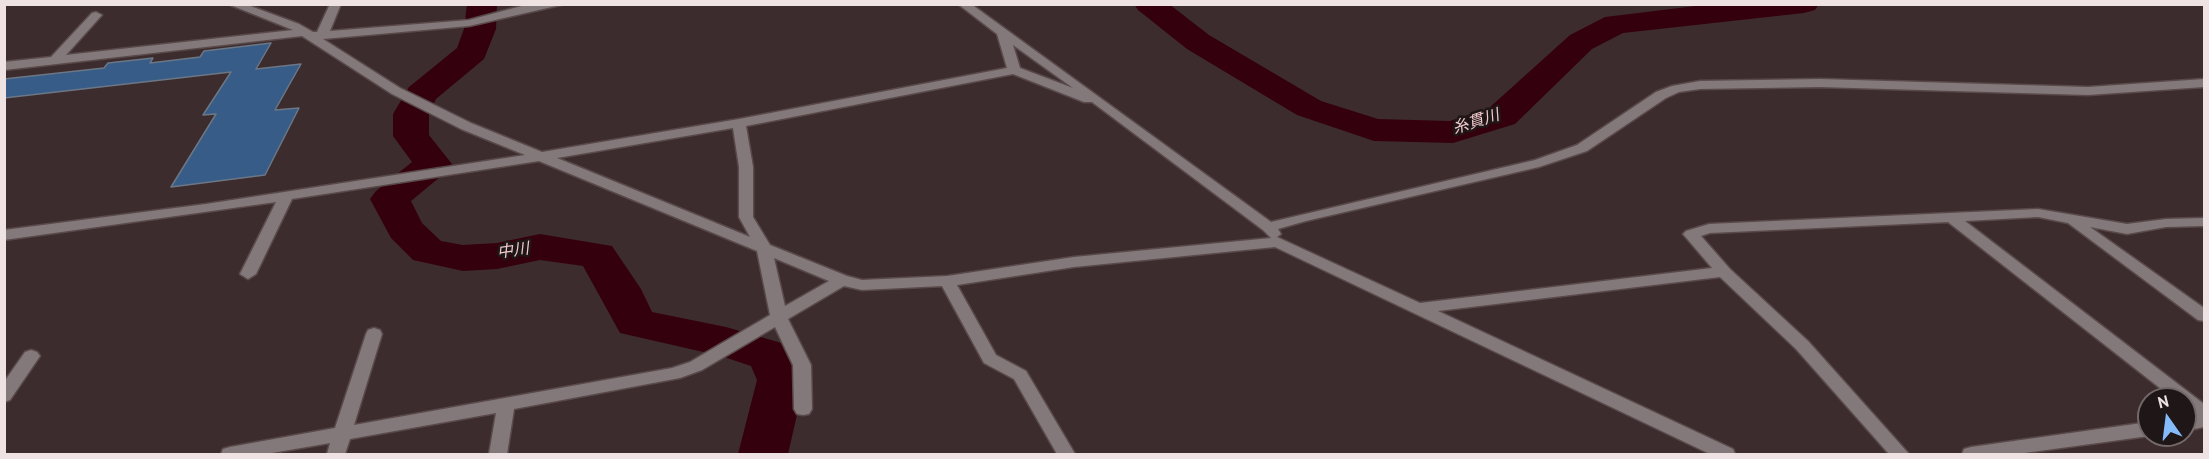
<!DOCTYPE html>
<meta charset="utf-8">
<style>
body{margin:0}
#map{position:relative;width:2209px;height:459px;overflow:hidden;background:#3d2c2d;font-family:"PT Sans",sans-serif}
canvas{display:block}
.frame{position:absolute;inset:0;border:6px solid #eee2e3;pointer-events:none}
.north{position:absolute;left:2137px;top:387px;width:60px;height:60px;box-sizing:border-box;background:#1f1717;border:2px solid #726869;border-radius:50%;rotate:346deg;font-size:16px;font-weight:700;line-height:24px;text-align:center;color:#eee2e3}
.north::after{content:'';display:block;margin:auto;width:21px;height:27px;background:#85bbfb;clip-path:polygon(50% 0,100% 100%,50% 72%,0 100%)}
</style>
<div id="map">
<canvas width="2209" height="459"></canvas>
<div class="frame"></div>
<div class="north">N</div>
</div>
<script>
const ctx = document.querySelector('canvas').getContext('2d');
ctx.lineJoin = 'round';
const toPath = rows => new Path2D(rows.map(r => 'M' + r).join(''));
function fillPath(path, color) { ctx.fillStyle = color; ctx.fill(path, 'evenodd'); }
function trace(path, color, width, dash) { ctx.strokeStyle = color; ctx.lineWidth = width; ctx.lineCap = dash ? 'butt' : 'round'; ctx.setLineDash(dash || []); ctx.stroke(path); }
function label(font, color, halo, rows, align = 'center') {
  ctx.font = font + ' "PT Sans","Noto Sans JP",sans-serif'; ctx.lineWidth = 5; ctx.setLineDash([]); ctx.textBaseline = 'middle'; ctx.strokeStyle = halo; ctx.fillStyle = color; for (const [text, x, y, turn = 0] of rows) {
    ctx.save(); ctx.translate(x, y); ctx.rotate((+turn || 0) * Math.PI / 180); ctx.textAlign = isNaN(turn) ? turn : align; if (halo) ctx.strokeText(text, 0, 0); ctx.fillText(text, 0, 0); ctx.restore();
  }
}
const river = toPath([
 [467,4,497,4,496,29,484,59,436,99,429,114,429,135,452,164,446,172,411,201,422,223,441,241,463,245,497,243,540,234,612,246,641,289,652,312,726,327,785,344,805,380,788,454,738,454,757,380,751,366,721,356,620,333,583,266,540,260,497,269,463,271,413,260,391,238,370,199,376,191,412,162,393,136,393,114,409,87,457,48,464,29,467,4],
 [1134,4,1169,4,1209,35,1321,101,1378,119,1450,121,1489,108,1570,35,1605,17,1712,4,1819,4,1815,10,1804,13,1623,33,1592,49,1515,124,1453,143,1374,141,1297,115,1187,49,1138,10,1134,4]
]);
const building = toPath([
 [271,43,256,69,301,64,275,110,299,108,265,175,171,187,216,114,203,115,231,72,4,98,4,79,104,68,108,63,153,58,150,63,200,57,204,51,271,43]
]);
const minor = toPath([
 [228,4,245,4,299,24,313,32,317,32,330,4,341,4,330,31,469,20,529,4,565,4,469,26,323,39,400,88,471,123,542,152,739,119,1007,68,997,34,958,4,971,4,1271,222,1535,160,1577,145,1656,92,1672,86,1700,81,1820,79,2088,87,2204,79,2204,87,2088,95,1820,87,1700,89,1679,92,1666,98,1587,151,1539,167,1306,221,1278,229,1281,234,1277,237,1420,303,1712,268,1683,234,1686,231,1709,224,2038,209,2127,224,2166,219,2204,218,2204,226,2166,227,2127,234,2090,227,2204,308,2204,321,2198,320,2068,223,2038,217,1965,221,2204,404,2204,427,2185,431,2185,417,2195,416,2185,408,2185,399,2174,399,1948,222,1710,233,1701,236,1730,269,1808,341,1909,454,1889,454,1796,349,1720,277,1438,311,1733,449,1735,454,1710,454,1275,247,1074,267,957,285,996,355,1026,371,1075,454,1057,454,1014,379,984,363,942,286,862,290,844,286,788,319,811,365,812,409,809,414,803,415,797,414,794,409,793,365,775,327,702,370,680,378,514,409,507,454,489,454,496,413,350,439,345,454,327,454,330,443,266,454,221,454,223,449,230,447,335,428,366,334,368,330,374,328,380,330,382,334,354,425,672,368,690,362,770,315,757,251,539,161,292,199,256,274,248,279,240,274,276,202,4,240,4,230,206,204,525,155,461,129,392,94,302,36,4,70,4,62,51,57,92,13,96,12,102,15,66,55,293,30,228,4],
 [1013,45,1073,88,1020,68,1013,45],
 [1013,74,1084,102,1092,102,1263,230,1271,238,1074,257,947,276,862,280,847,276,770,245,753,217,753,167,746,126,1013,74],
 [733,128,739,167,739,217,750,237,557,158,733,128],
 [774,258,829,281,785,306,774,258],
 [31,350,37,352,40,356,10,400,4,402,4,382,25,352,31,350],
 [2149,422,2149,435,2151,435,2149,436,2017,454,1962,454,1964,449,1971,447,2149,422]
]);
const waterNames = [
 ["糸貫川",1476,122,-18],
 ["中川",513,251,-8]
];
fillPath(river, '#35000d');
fillPath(building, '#365c87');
trace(building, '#6c7786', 1.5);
trace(minor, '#59494a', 3);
fillPath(minor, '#83797a');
label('italic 16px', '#f2cacd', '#1f1717', waterNames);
</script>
